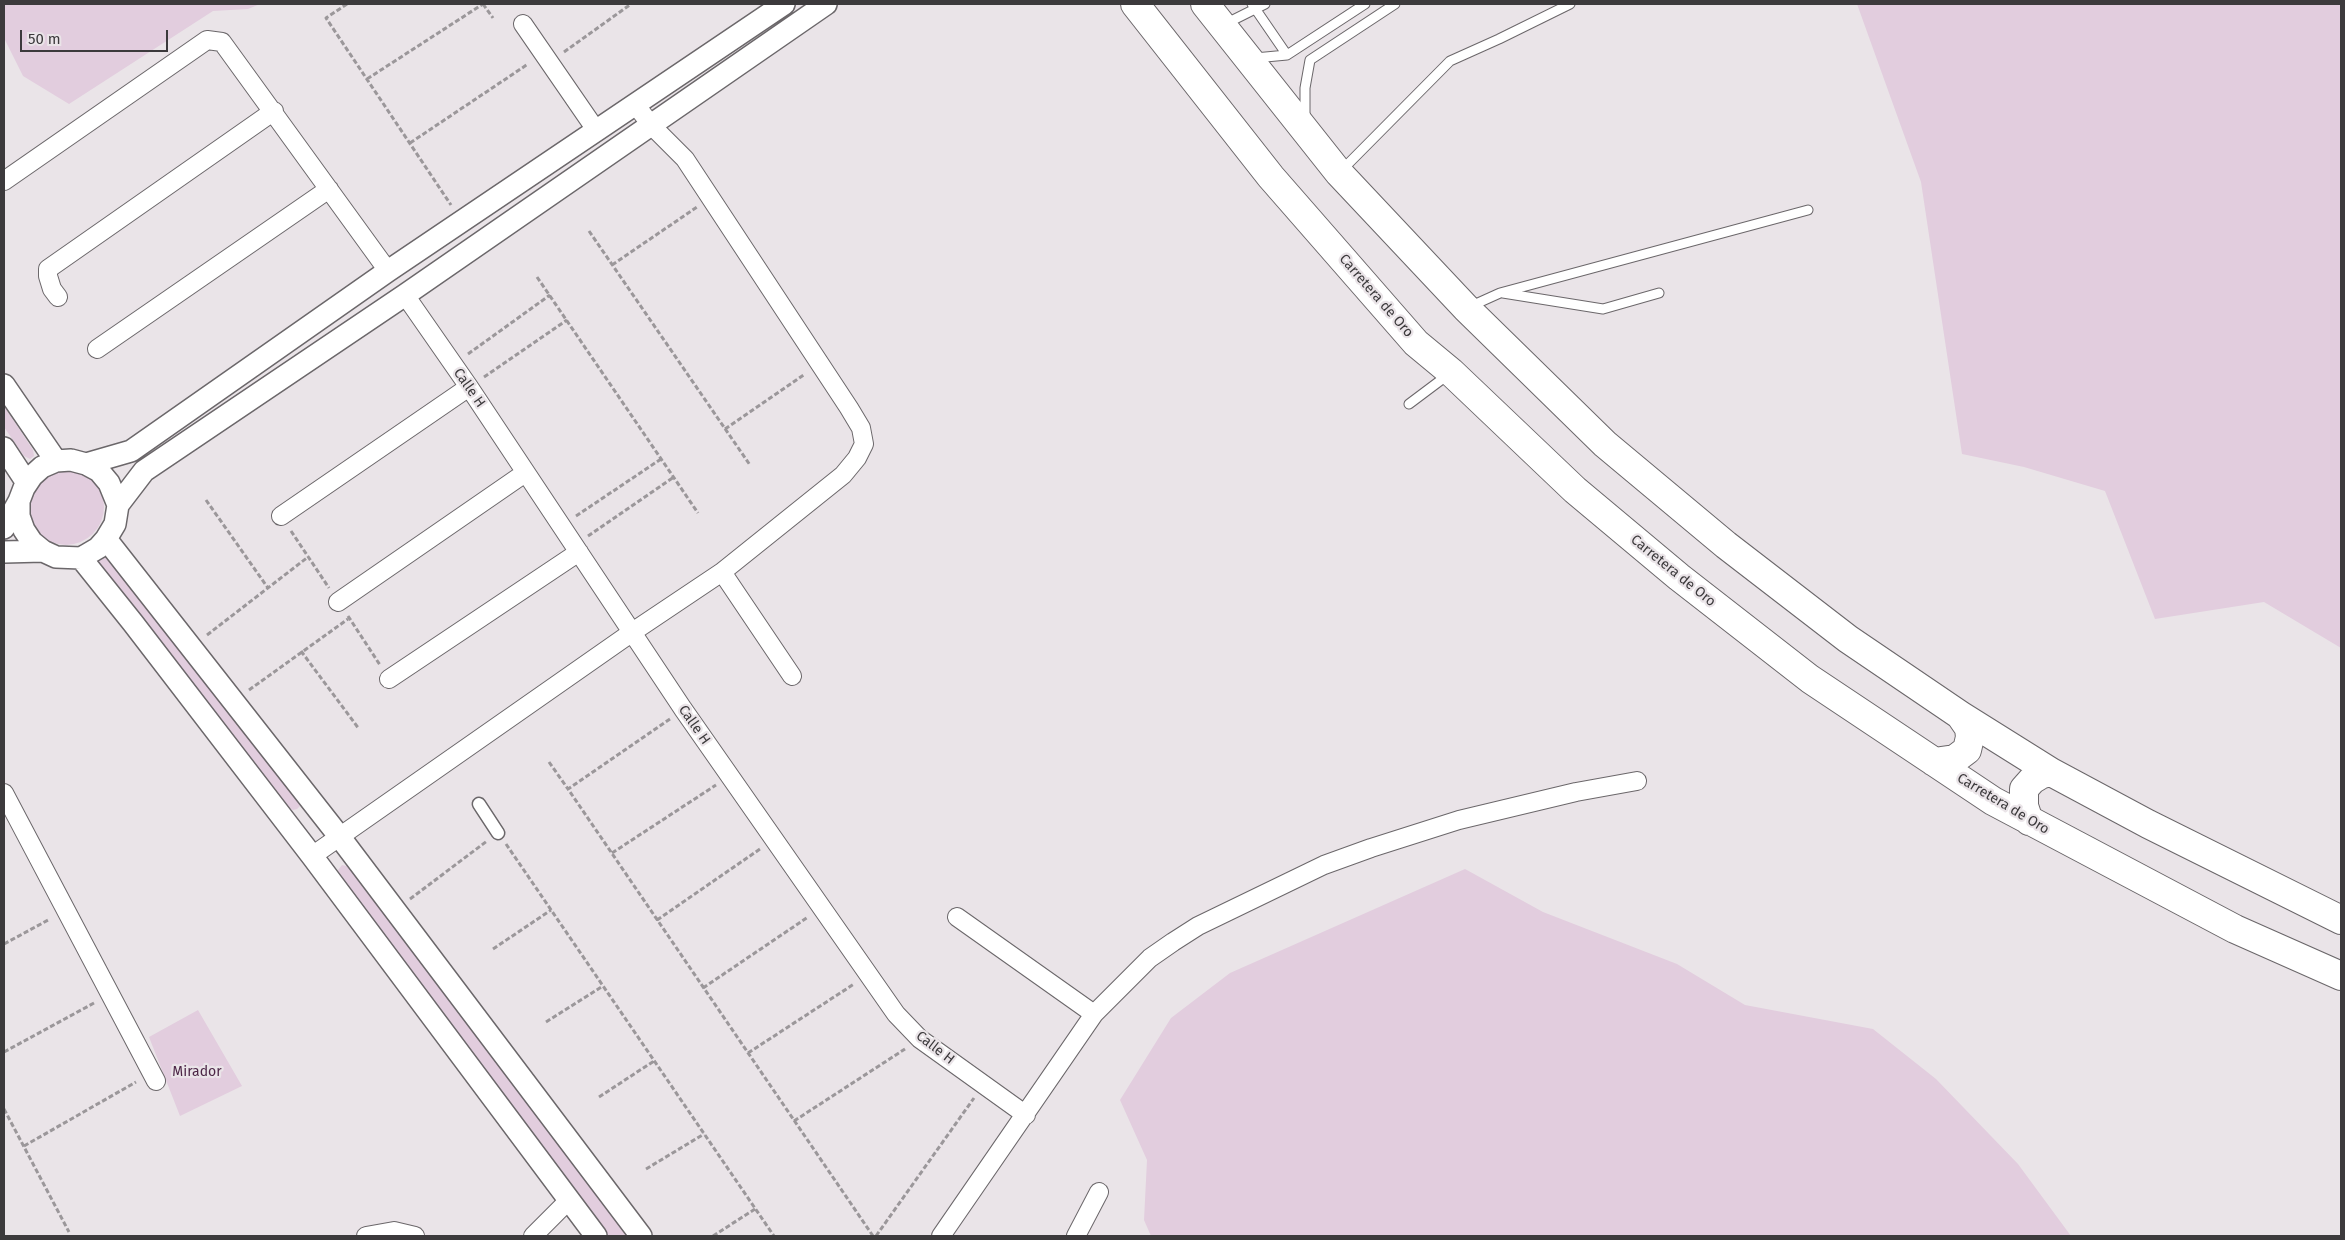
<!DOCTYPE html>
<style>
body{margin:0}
#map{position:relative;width:2345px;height:1240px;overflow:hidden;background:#eae4e8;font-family:"Fira Sans",sans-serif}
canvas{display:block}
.frame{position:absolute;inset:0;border:5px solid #3c3a3c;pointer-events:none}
.scale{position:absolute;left:20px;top:30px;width:148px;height:22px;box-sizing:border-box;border:2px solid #3c3a3c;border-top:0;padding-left:6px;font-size:15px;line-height:18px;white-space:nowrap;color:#3c3a3c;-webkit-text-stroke:4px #eae4e8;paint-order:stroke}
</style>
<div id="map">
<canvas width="2345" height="1240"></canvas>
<div class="frame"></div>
<div class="scale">50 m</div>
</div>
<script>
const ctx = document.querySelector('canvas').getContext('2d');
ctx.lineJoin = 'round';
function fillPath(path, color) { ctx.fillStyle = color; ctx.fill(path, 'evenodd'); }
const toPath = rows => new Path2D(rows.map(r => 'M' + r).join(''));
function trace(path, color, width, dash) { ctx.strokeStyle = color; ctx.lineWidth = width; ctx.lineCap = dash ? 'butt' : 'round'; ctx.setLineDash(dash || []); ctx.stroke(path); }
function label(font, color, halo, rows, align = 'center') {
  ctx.font = font + ' "Fira Sans",sans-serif'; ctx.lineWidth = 4.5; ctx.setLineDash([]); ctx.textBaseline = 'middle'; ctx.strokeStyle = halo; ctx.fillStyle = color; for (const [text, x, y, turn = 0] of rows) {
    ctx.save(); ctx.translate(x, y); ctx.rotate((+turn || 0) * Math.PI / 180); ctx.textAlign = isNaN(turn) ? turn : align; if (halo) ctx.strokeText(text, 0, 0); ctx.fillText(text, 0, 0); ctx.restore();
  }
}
const green = toPath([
 [4,4,260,4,248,9,213,11,69,104,23,76,4,38],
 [1857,4,2341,4,2341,648,2264,602,2155,619,2105,491,2024,467,1962,454,1921,182],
 [4,406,33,450,34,456,30,459,24,456,4,427],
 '28 507a38 38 0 1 1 76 0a38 38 0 1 1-76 0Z',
 [104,550,296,797,300,806,297,809,293,810,288,807,95,561],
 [342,865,350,867,353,872,627,1236,609,1236,340,878,338,870],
 [1465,869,1543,912,1677,964,1745,1005,1873,1029,1936,1079,2018,1164,2071,1236,1151,1236,1144,1220,1147,1160,1120,1100,1171,1018,1230,973],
 [198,1010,242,1086,180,1116,149,1037]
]);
const path = toPath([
 [347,4,326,18,451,205],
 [483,4,493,18],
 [564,52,631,4],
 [367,79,483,4],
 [410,143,528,64],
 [589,231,750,465],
 [612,265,697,207],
 [537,277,698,513],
 [468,354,550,295],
 [484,377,567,320],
 [725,429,805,374],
 [206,500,268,588],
 [576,516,661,459],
 [291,531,329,588],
 [588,536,674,477],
 [348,616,380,665],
 [207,635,308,557],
 [301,651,359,729],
 [249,690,348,619],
 [670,719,568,789,873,1236],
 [549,762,568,789],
 [506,844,774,1236],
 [612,853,716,785],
 [410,899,487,841],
 [657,920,760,849],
 [4,944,50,919],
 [493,949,551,910],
 [703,988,808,917],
 [546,1022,603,986],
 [4,1052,94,1003],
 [748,1053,854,984],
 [599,1097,654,1061],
 [4,1109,69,1232],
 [794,1121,905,1049],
 [24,1146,136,1082],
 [646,1169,704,1134],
 [713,1236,755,1209],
 [876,1236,974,1098]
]);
const service = toPath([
 [1252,4,1287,55],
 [1225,24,1265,4],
 [1255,58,1287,55,1365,4],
 [1305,120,1305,88,1310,60,1395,4],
 [1341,171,1450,61,1499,39,1570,4],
 [1503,293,1603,309,1659,293],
 [1469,307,1500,293,1808,210],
 [1409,404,1449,374]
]);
const pedestrian = toPath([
 [479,804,498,833]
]);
const minor = toPath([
 [523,24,596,130],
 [4,181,207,40,222,42,388,271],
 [405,295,469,387,683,709,896,1014,920,1039,1026,1115],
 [58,297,52,289,48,276,48,269,274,111],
 [97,349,329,189],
 [281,516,469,387],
 [722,572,792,676],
 [338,602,525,473],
 [389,679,579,552],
 [4,793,156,1081],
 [312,856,631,633,722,572,843,475,857,458,864,444,861,428,849,408,685,159,651,125,635,104],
 [957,917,1094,1014],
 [366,1236,394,1231,415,1236],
 [533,1236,569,1200],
 [941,1236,1094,1014,1150,958,1173,942,1198,926,1324,865,1371,848,1459,820,1576,792,1637,781],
 [1076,1236,1099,1192]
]);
const tertiary = toPath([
 [4,385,56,461],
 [4,448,27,483],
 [71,460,86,464,99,471,109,483,118,505,115,524,106,539,98,548,81,558,56,557,43,551,32,542,24,530,19,516,19,501,24,488,32,476,42,467,56,461,71,460],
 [86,464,131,451,388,271,784,4],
 [118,505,144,471,405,295,826,4],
 [4,528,19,501],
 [106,539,339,836,641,1236],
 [4,552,43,551],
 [81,558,133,623,312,856,596,1236]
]);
const trunk = toPath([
 [1135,4,1271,177,1416,343,1451,372,1575,490,1679,577,1810,679,1993,801,2235,929,2341,976],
 [1205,4,1339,173,1466,308,1605,444,1726,545,1848,639,1960,715,2051,772,2148,824,2341,920],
 [1934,762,1955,759,1967,750,1970,737,1969,728,1960,715],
 [2029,821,2024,806,2024,789,2032,780,2042,774,2051,772]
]);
const streetNames = [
 ["Carretera de Oro",1376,296,49],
 ["Calle H",469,388,55],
 ["Carretera de Oro",1673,571,39],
 ["Calle H",694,725,55],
 ["Carretera de Oro",2003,804,31],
 ["Calle H",935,1048,38]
];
const parkNames = [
 ["Mirador",197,1072]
];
fillPath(green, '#e2cdde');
trace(service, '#6b676a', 11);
trace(pedestrian, '#6b676a', 15);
trace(minor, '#6b676a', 20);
trace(tertiary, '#6b676a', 24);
trace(trunk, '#6b676a', 30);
trace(path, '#9b979a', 3, [5, 2.5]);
trace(service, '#fff', 9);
trace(pedestrian, '#fff', 12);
trace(minor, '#fff', 18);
trace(tertiary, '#fff', 21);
trace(trunk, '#fff', 28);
label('14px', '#3c3a3c', '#eae4e8', streetNames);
label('14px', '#4c2646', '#eae4e8', parkNames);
</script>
